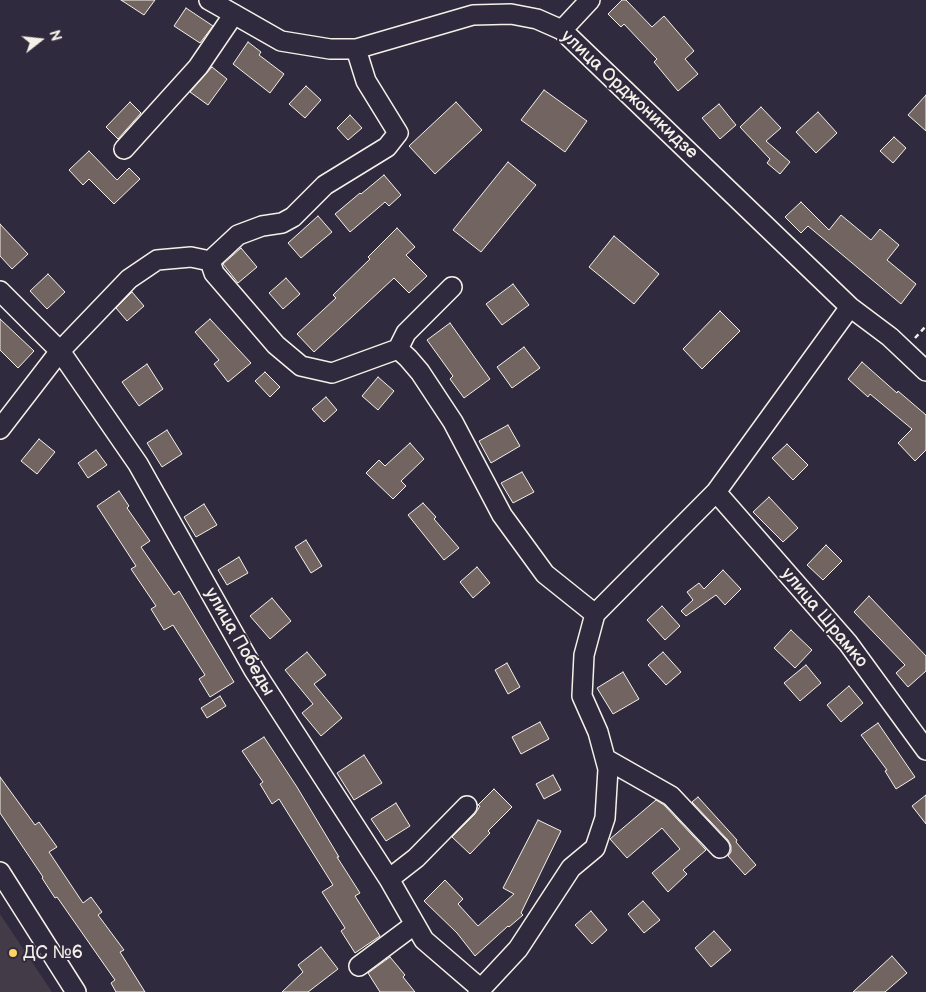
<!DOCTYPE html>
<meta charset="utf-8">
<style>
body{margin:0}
#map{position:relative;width:926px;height:992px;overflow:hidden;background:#2f2a3d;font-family:"Balsamiq Sans",sans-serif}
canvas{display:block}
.north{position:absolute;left:15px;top:15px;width:50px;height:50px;-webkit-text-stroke:4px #2f2a3d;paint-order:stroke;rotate:74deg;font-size:14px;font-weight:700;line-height:20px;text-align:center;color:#f4f1e8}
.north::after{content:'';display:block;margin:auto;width:18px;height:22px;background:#f4f1e8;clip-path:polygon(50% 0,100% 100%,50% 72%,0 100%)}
</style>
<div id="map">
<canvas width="926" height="992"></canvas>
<div class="north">N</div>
</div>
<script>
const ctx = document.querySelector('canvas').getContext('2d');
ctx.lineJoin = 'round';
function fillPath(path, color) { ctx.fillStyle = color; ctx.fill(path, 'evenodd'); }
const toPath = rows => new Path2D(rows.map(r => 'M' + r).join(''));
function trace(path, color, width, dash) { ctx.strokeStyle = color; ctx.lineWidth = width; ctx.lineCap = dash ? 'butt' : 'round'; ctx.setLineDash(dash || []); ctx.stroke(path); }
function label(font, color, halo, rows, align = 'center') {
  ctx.font = font + ' "Balsamiq Sans",sans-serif'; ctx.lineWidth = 4; ctx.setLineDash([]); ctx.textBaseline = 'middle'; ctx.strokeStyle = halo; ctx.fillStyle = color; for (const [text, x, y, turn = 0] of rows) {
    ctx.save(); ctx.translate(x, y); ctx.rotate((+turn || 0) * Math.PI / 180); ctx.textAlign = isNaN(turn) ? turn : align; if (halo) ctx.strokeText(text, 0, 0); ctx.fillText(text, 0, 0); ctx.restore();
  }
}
const built = toPath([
 [0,914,52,992,0,992]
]);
const building = toPath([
 [121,0,155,0,144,15,121,0],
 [622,0,626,0,652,27,664,16,694,51,685,59,698,74,678,91,654,62,657,59,624,24,621,27,608,14,622,0],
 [186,8,213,26,200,43,174,26,186,8],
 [248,42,261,52,259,55,284,74,270,93,233,64,248,42],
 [212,67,227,79,208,105,190,92,212,67],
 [306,86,321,100,305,118,289,104,306,86],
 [544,90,587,121,565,152,521,120,544,90],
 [926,95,926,131,908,115,926,95],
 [130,102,141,113,118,139,106,127,130,102],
 [456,102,482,130,435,174,409,146,456,102],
 [719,104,736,125,720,139,702,118,719,104],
 [761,107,781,128,766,141,790,162,780,174,767,163,770,159,740,127,761,107],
 [818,112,837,133,816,153,796,132,818,112],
 [350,115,362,128,348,140,337,128,350,115],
 [894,137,906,148,893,163,880,151,894,137],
 [89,151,117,180,129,168,140,179,114,204,89,179,83,185,69,170,89,151],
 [508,162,536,185,481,252,453,230,508,162],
 [384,175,401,195,389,206,385,202,350,232,335,214,360,193,361,194,384,175],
 [801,202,829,230,841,215,871,240,880,229,899,245,887,260,916,284,901,304,808,226,801,233,785,217,801,202],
 [318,216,332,232,301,258,288,243,318,216],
 [0,224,28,254,12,269,0,256,0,224],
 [397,228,415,247,406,255,427,276,409,293,394,278,314,352,297,334,336,298,333,295,370,259,368,257,397,228],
 [614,236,659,274,634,304,589,267,614,236],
 [241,248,257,267,238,283,223,264,241,248],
 [48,274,65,292,47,309,30,291,48,274],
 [286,278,300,294,283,309,269,293,286,278],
 [513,284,529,305,502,325,486,304,513,284],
 [132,292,144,306,127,321,116,308,132,292],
 [720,311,740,331,702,369,683,349,720,311],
 [0,319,34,351,18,368,0,350,0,319],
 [210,319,251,363,228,382,214,364,219,360,195,332,210,319],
 [450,323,490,379,464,398,450,379,453,376,427,340,450,323],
 [524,347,540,368,512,388,497,367,524,347],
 [862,362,897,393,898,391,926,415,926,450,915,461,898,443,912,429,870,394,868,397,848,379,862,362],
 [147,364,163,389,139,406,122,382,147,364],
 [265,372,280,387,270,397,255,381,265,372],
 [378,377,394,391,378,410,362,396,378,377],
 [326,397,337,410,324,422,312,409,326,397],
 [508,425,520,446,491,463,479,441,508,425],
 [167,430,182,454,162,467,147,443,167,430],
 [39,439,55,452,37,474,21,461,39,439],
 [410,443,424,459,401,481,406,486,393,499,366,473,379,460,385,466,410,443],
 [787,444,808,465,793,480,772,458,787,444],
 [96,450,107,465,88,478,78,463,96,450],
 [522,472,534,492,513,503,501,483,522,472],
 [119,491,129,506,127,508,150,541,141,547,174,595,179,591,234,682,210,697,199,679,205,675,173,625,164,630,151,609,156,606,131,569,136,566,97,506,119,491],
 [769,497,798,528,783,542,753,512,769,497],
 [423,503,436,517,434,519,459,548,444,560,408,515,423,503],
 [204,504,217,525,196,537,184,517,204,504],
 [306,540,322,566,311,573,295,547,306,540],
 [826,545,842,561,823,580,807,565,826,545],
 [239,557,248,573,227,585,218,570,239,557],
 [477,567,490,583,473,598,460,582,477,567],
 [723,570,741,589,725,605,716,595,686,616,681,611,693,600,687,592,699,583,704,589,723,570],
 [869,596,926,656,926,671,908,687,896,673,905,665,854,612,869,596],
 [272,598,291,621,270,639,250,616,272,598],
 [662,606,680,626,665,640,647,620,662,606],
 [791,630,812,650,795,668,774,648,791,630],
 [307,652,326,675,314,684,342,718,321,736,302,713,313,704,285,670,307,652],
 [663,652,681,672,666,685,648,665,663,652],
 [507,663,520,687,508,694,495,670,507,663],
 [806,665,821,683,800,701,784,683,806,665],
 [623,672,639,699,613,714,597,688,623,672],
 [849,686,863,703,841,722,827,705,849,686],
 [220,696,226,706,207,718,201,708,220,696],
 [540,722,549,739,521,754,512,737,540,722],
 [878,723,915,777,896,789,885,771,887,770,861,735,878,723],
 [264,737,297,787,339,857,337,857,360,893,355,896,380,936,355,953,341,931,345,928,322,892,333,885,279,799,272,804,260,784,263,782,242,751,264,737],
 [364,755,382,783,354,800,337,773,364,755],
 [553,775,561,790,544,799,536,784,553,775],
 [0,777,35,825,39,822,57,847,49,852,83,903,91,897,102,912,98,915,124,950,120,952,145,992,116,992,111,983,115,980,57,897,55,898,42,878,43,877,0,813,0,777],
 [494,789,512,807,488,831,490,833,470,854,452,837,475,814,480,806,478,805,494,789],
 [926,795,926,824,912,806,926,795],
 [698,797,737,840,736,842,756,865,745,875,728,856,731,852,731,846,728,840,692,802,698,797],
 [656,800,664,805,706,850,683,870,687,874,668,892,652,873,680,849,662,828,627,858,610,839,656,800],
 [396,803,410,826,386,841,371,819,396,803],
 [538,820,561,831,521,913,523,915,509,927,508,926,475,956,457,933,424,901,445,880,463,899,458,904,478,926,514,894,503,888,538,820],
 [643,901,660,920,644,933,628,914,643,901],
 [591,911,607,930,592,944,575,925,591,911],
 [714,931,731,950,711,967,695,948,714,931],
 [321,947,338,969,308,992,282,992,303,972,298,965,321,947],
 [892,956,907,973,885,992,853,992,892,956],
 [390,957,405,975,403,977,415,992,380,992,368,973,390,957]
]);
const path = toPath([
 [915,338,926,326]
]);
const minor = toPath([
 [209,0,281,41,330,49,356,49,473,15,511,14,537,19,562,30,850,307,890,337,926,371],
 [562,30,590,0],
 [124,149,198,67,234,14],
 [210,261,238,235,262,226,282,223,293,217,325,185,387,147,398,133,366,81,356,49],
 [0,291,60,351,138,464,254,670,389,879,424,940,481,989],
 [398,349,406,333,452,287],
 [0,429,60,351,129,279,157,260,191,257,210,261,214,273,276,345,301,366,332,373,398,349,408,358,420,372,453,422,502,515,545,574,595,614],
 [716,492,848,643,926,750],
 [595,614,716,492,850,307],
 [606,759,671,796,720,848],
 [0,872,76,992],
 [389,879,416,858,467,806],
 [359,966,414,925],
 [478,992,518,949,571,868,595,848,605,818,608,769,598,732,582,696,584,655,595,614]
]);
const markers = [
 [13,953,5,"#ffd166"]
];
const streetNames = [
 ["улица Орджоникидзе",629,95,43],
 ["улица Шрамко",824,618,50],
 ["улица Победы",239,642,60]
];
const poiNames = [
 ["ДС №6",23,953]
];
fillPath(built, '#433b48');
fillPath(building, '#726460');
trace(building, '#f4f1e8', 1);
trace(minor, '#f4f1e8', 22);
trace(path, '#f4f1e8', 2.5, [5, 4]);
trace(minor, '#2f2a3d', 19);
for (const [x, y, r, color] of markers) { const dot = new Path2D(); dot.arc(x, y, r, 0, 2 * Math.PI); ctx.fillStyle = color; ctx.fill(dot); trace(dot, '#2f2a3d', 2); }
label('18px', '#f4f1e8', '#2f2a3d', streetNames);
label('18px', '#f4f1e8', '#2f2a3d', poiNames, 'left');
</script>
